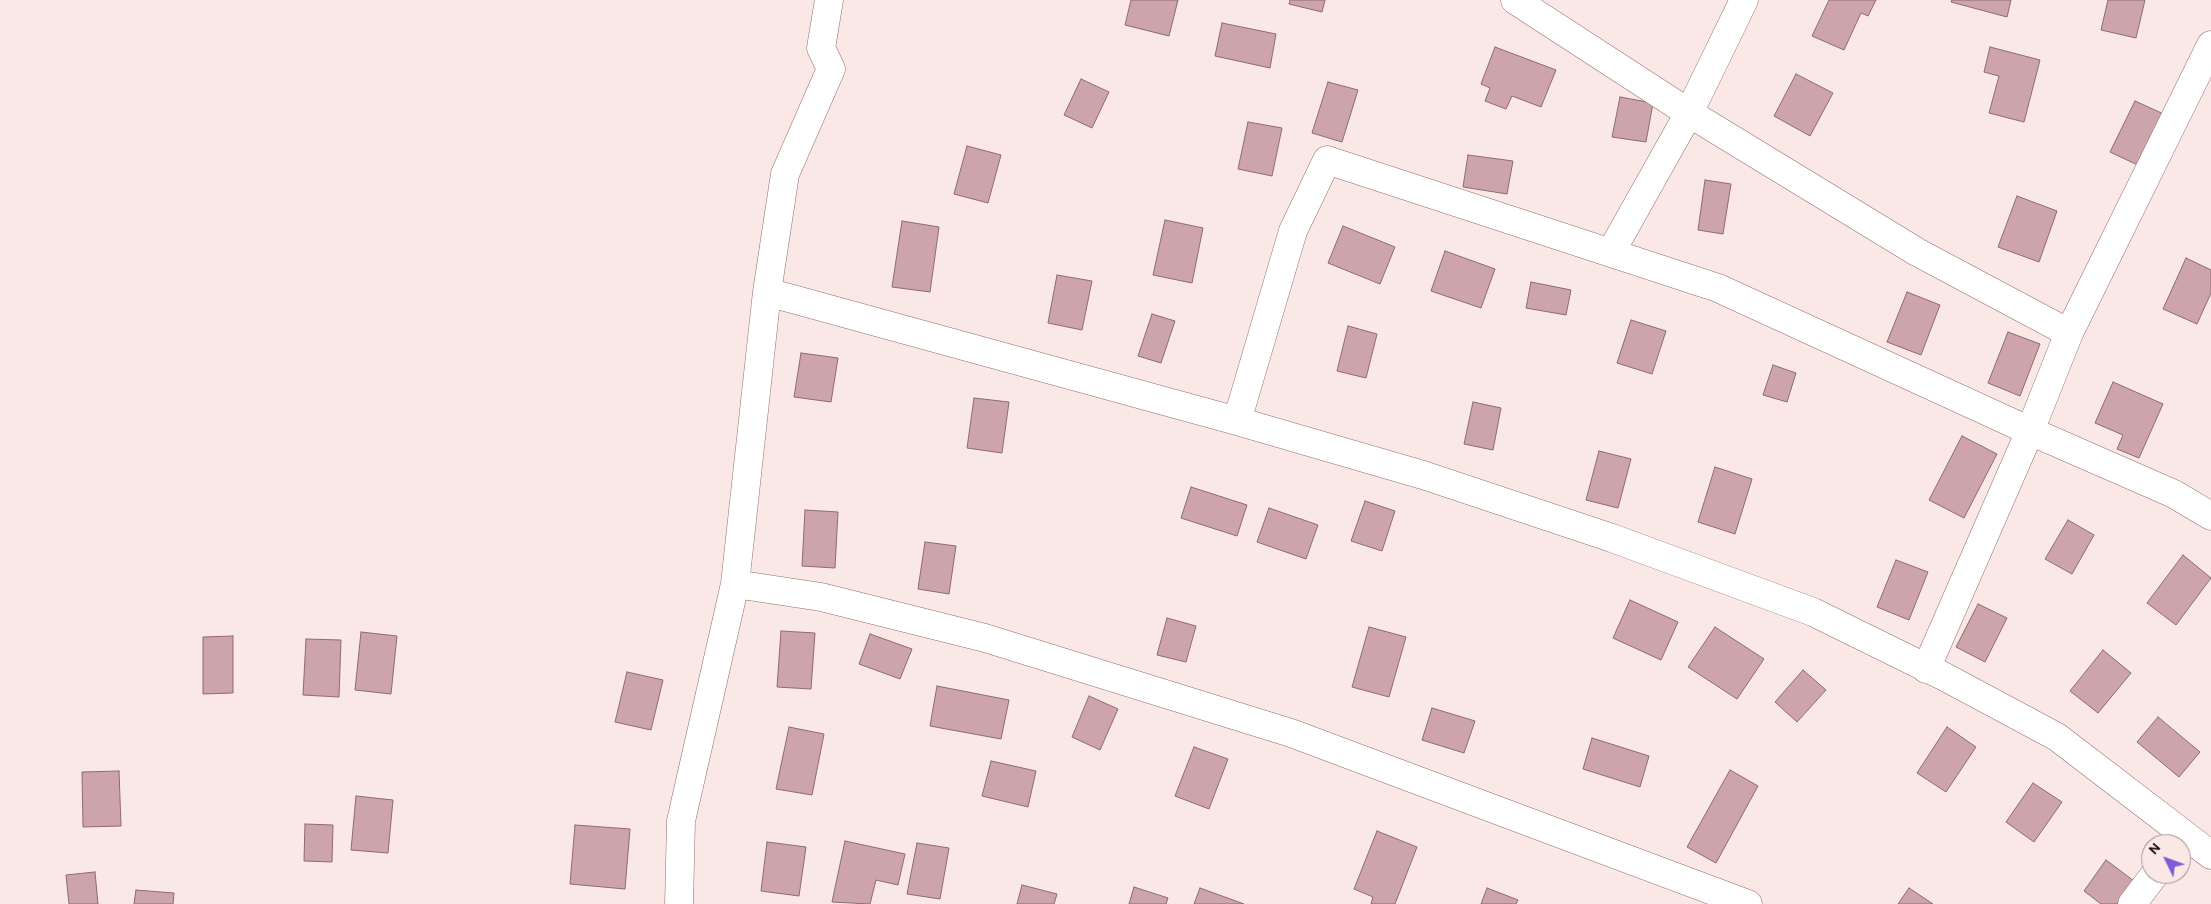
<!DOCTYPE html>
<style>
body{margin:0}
#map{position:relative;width:2211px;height:904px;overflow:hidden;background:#f9e8e5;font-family:Overpass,sans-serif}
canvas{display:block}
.north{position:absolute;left:2141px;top:834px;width:50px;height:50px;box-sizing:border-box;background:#f9e8e5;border:1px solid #9d8e8c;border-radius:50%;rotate:312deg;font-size:14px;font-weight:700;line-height:20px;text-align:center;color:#140706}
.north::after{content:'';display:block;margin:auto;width:18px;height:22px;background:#7c5ed8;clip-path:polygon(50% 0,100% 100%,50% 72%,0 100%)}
</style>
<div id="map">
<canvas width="2211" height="904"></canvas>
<div class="north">N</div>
</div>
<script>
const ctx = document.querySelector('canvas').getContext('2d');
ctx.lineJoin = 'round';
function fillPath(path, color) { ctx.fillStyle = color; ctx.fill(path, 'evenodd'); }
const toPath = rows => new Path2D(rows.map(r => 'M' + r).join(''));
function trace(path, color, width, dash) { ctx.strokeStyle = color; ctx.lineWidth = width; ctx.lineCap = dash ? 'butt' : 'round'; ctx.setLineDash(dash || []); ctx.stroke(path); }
const building = toPath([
 [1131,0,1178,0,1169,36,1125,25,1131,0],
 [1290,0,1325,0,1322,12,1289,4,1290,0],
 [1829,0,1876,0,1868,16,1861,13,1844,50,1812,36,1829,0],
 [1952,0,2011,0,2007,17,1951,2,1952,0],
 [2108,0,2145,0,2136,38,2101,30,2108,0],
 [1222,23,1276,34,1270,68,1215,56,1222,23],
 [1495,47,1556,70,1541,107,1512,96,1506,109,1485,101,1490,88,1481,84,1495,47],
 [1990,47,2040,60,2024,122,1989,113,1999,76,1984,72,1990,47],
 [1796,74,1833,93,1810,136,1774,116,1796,74],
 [1081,79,1109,92,1092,128,1064,115,1081,79],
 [1328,82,1358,90,1342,142,1312,133,1328,82],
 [1620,97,1653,103,1646,142,1612,137,1620,97],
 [2135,101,2168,116,2144,168,2110,152,2135,101],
 [1248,122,1282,128,1272,176,1238,169,1248,122],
 [967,146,1001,155,988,203,954,194,967,146],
 [1468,155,1513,161,1507,194,1463,187,1468,155],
 [1705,180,1731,184,1723,234,1698,230,1705,180],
 [2017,196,2057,211,2039,262,1998,247,2017,196],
 [1165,220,1203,228,1192,283,1153,275,1165,220],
 [902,221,939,227,930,292,892,287,902,221],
 [1343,226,1395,247,1380,284,1328,263,1343,226],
 [1445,251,1495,269,1481,308,1431,291,1445,251],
 [2186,258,2211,270,2211,293,2197,324,2163,309,2186,258],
 [1057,275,1092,281,1082,330,1048,323,1057,275],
 [1531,282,1571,290,1566,315,1526,308,1531,282],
 [1907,292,1940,305,1921,355,1887,342,1907,292],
 [1152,314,1175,321,1161,363,1138,356,1152,314],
 [1631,320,1666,331,1652,374,1617,363,1631,320],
 [1348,326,1377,334,1366,378,1337,371,1348,326],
 [2008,332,2040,344,2020,396,1988,383,2008,332],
 [801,353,838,358,831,402,794,397,801,353],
 [1773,365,1796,373,1787,402,1763,395,1773,365],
 [2113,382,2163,404,2139,458,2117,449,2123,435,2095,423,2113,382],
 [974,398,1009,402,1002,453,967,448,974,398],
 [1473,402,1501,408,1493,450,1464,444,1473,402],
 [1962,436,1997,454,1964,518,1929,500,1962,436],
 [1599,451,1631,459,1618,508,1586,500,1599,451],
 [1715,467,1752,479,1735,534,1698,522,1715,467],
 [1191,487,1247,505,1237,536,1181,518,1191,487],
 [1365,501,1395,511,1382,551,1351,541,1365,501],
 [1269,508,1318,525,1306,559,1257,542,1269,508],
 [805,510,838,512,835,568,802,566,805,510],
 [2068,520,2094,535,2072,574,2045,559,2068,520],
 [925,542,956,546,949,594,918,589,925,542],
 [2183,555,2211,578,2176,625,2147,603,2183,555],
 [1896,560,1928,572,1909,620,1877,607,1896,560],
 [1630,600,1678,622,1661,660,1613,638,1630,600],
 [1978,604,2007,618,1985,662,1956,647,1978,604],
 [1167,618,1196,626,1186,662,1157,655,1167,618],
 [1369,627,1406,637,1389,697,1352,687,1369,627],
 [1715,627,1764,659,1737,699,1688,667,1715,627],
 [781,631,815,633,811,689,777,687,781,631],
 [361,632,397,636,391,694,355,690,361,632],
 [870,634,912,649,900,679,859,664,870,634],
 [233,636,233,693,203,694,203,637,233,636],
 [306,639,341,640,339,697,303,695,306,639],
 [2103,650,2131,673,2098,713,2070,691,2103,650],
 [1803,670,1826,690,1797,722,1775,702,1803,670],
 [627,672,663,680,651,730,615,722,627,672],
 [937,686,1009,700,1001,739,930,726,937,686],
 [1089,696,1118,709,1100,750,1072,737,1089,696],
 [1432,708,1475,721,1464,753,1422,740,1432,708],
 [2158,717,2200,752,2179,777,2137,742,2158,717],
 [789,727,824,734,812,795,776,789,789,727],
 [1947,727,1976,747,1946,792,1917,773,1947,727],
 [1592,738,1649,756,1640,787,1583,769,1592,738],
 [1194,747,1228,759,1209,809,1175,796,1194,747],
 [991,761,1036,771,1028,807,982,796,991,761],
 [1730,770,1758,786,1716,863,1687,847,1730,770],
 [119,771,121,826,83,827,82,772,119,771],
 [2033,783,2062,802,2034,842,2006,822,2033,783],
 [356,796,393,800,388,853,351,850,356,796],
 [305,824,333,825,332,862,304,861,305,824],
 [575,825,630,829,625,889,570,884,575,825],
 [1377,831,1417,847,1395,904,1371,904,1373,897,1354,889,1377,831],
 [845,841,905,854,898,885,876,880,870,904,832,902,845,841],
 [767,842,806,847,799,896,761,891,767,842],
 [917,843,949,848,940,899,907,894,917,843],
 [2106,860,2134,881,2117,904,2101,904,2084,891,2106,860],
 [95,872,98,904,69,904,66,875,95,872],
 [1022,885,1057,894,1054,904,1017,904,1022,885],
 [1134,887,1168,898,1166,904,1129,904,1134,887],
 [1200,888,1244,904,1194,904,1200,888],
 [1487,888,1518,900,1516,904,1481,904,1487,888],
 [1909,888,1933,904,1898,904,1909,888],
 [136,890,174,893,173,904,134,904,136,890]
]);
const street = toPath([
 [1515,0,1689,113,1917,252,2069,333],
 [1611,252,1689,113,1744,0],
 [767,292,1237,421,1423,475,1612,538,1813,612,1945,677,2057,737,2211,855],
 [1237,421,1293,231,1327,160,1718,288,2030,431,2174,494,2211,516],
 [735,584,821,597,985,638,1291,733,1748,904],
 [1926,669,2030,431,2069,333,2211,45],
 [679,904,681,821,735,584,767,292,785,174,831,69,821,48,829,0],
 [2132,904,2155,874]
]);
fillPath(building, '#cca4aa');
trace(building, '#8f6a70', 1);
trace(street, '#946e6a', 29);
trace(street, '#fff', 28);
</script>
